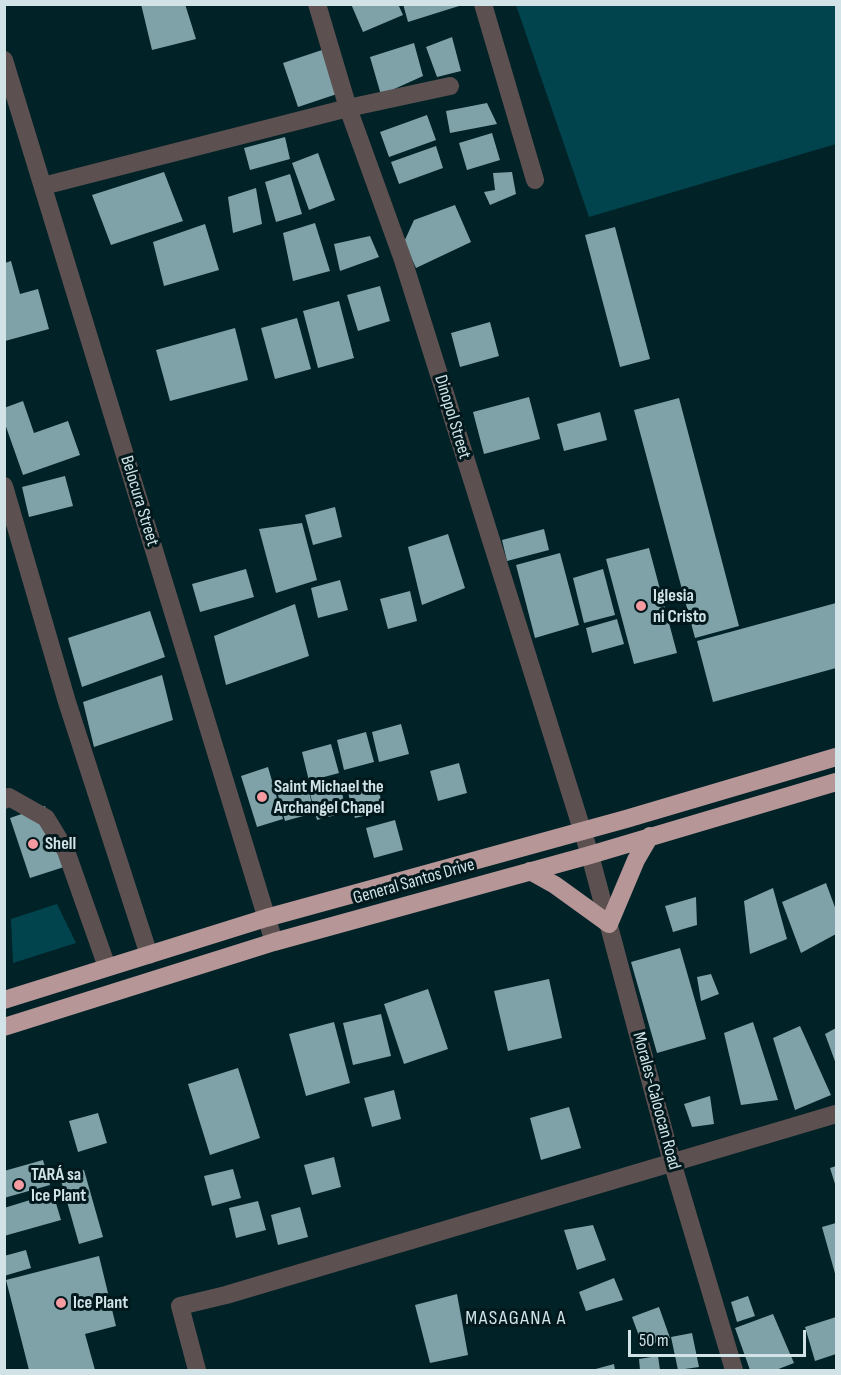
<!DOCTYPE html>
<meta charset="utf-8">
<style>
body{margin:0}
#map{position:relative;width:841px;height:1375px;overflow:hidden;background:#012227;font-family:"Sofia Sans Condensed",sans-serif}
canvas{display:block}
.frame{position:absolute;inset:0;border:6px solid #d1e3e6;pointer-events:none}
.scale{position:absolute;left:628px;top:1330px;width:178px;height:27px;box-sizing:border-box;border:3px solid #d1e3e6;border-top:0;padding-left:8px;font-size:18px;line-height:21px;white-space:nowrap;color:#d1e3e6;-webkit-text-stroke:4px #01181c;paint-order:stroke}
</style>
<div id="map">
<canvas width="841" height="1375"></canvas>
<div class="frame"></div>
<div class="scale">50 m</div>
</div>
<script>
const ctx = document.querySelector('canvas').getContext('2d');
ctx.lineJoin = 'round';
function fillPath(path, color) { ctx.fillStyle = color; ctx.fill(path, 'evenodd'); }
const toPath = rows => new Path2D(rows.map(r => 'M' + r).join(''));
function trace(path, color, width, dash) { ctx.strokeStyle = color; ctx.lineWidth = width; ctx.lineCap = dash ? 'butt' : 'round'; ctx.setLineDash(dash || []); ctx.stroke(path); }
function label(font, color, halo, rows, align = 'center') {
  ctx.font = font + ' "Sofia Sans Condensed",sans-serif'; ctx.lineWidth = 6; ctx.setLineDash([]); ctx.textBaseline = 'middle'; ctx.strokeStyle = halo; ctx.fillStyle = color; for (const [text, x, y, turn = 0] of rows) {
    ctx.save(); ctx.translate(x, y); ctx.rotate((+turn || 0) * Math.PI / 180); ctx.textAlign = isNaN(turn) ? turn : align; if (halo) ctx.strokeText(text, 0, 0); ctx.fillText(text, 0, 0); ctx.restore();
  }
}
const green = toPath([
 [516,5,836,5,836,144,589,217],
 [57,904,76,943,13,963,11,919]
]);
const building = toPath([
 [141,4,185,4,196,39,152,50],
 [351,4,398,4,403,15,363,32],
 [403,4,459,4,459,6,408,22],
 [452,37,461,71,437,77,426,47],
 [414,43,423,76,381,95,370,57],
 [325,49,340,93,298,107,283,63],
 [487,103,497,124,450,133,446,111],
 [427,115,436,140,389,157,380,132],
 [492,133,500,160,467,170,459,143],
 [285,137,290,159,250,170,244,148],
 [436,146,443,168,399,184,391,162],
 [318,153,335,200,309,210,292,163],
 [164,172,183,221,111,245,92,195],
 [512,172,516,194,490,205,484,192,495,190,493,173],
 [290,174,302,214,276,222,265,182],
 [256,188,262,224,233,233,228,197],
 [455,205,471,242,416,268,404,242,414,220],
 [315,223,330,271,293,281,283,233],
 [205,224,219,270,164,286,153,242],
 [615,227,650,359,620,367,585,235],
 [370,236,379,257,340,271,334,244],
 [11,261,20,294,38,289,49,329,5,341,5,263],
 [380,286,390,321,358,331,347,295],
 [339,301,354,358,318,368,303,311],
 [297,318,311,369,275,379,261,328],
 [490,322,499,356,460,367,451,333],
 [235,328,248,380,170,401,156,350],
 [529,397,540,439,484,454,473,412],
 [679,398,739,626,695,638,634,410],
 [23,401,34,433,68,421,80,455,23,475,4,421,4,408],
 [600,412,607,440,564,451,557,424],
 [65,476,73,506,29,517,22,487],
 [335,507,342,537,313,545,305,515],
 [302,523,317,580,276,593,259,529],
 [544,529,549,550,507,561,502,540],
 [448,534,465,588,422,605,408,547],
 [649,548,677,653,634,664,606,559],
 [560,553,579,625,535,638,516,565],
 [246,569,254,597,200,612,192,584],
 [603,569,615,615,584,623,573,578],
 [340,580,348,610,318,618,311,588],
 [410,591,417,621,388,629,380,599],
 [836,603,836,668,713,702,697,641],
 [295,604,309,656,226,685,214,636],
 [150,611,165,657,82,687,68,638],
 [617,619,624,644,592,653,586,628],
 [162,675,173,720,94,747,83,702],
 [401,724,409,754,379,762,372,732],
 [366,732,374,762,344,770,337,740],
 [331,744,339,773,309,781,302,752],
 [459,763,467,793,438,801,430,771],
 [268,767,283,819,257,827,241,776],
 [376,781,384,811,355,818,347,789],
 [339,782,347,812,317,820,309,790],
 [307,783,314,813,285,821,277,791],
 [45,806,64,867,30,878,10,818],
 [395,820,403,850,374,858,366,828],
 [826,883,836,910,836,934,801,953,782,902],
 [773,888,787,939,750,954,744,901],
 [696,897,697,925,673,932,665,906],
 [680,948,706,1039,657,1053,631,962],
 [711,974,719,994,701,1001,697,977],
 [549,979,562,1038,508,1051,494,991],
 [428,989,448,1049,404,1064,384,1004],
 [381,1014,391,1056,353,1065,343,1023],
 [334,1022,350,1083,306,1096,289,1034],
 [753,1022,778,1100,741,1105,724,1033],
 [800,1026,831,1095,795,1110,773,1038],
 [836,1028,836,1064,825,1034],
 [238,1068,260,1138,210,1155,188,1084],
 [394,1090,401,1119,372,1127,364,1098],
 [710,1096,714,1124,692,1127,684,1104],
 [569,1107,581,1148,541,1160,530,1118],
 [98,1113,107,1143,78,1152,69,1121],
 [334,1157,341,1187,312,1195,304,1165],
 [43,1160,50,1185,4,1198,4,1171],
 [836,1166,836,1187,830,1168],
 [233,1169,241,1198,212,1206,204,1176],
 [84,1170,103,1237,79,1244,60,1177],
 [53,1193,61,1220,4,1236,4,1208],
 [258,1201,266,1230,236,1238,229,1208],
 [300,1207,308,1237,278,1245,271,1215],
 [836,1223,836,1277,822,1227],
 [593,1225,606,1260,577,1270,564,1230],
 [26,1250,31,1268,4,1276,4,1256],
 [99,1256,116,1326,85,1334,95,1370,29,1370,6,1280],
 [614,1278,623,1300,586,1311,579,1292],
 [457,1294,468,1355,430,1363,415,1305],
 [748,1296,755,1316,737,1322,731,1302],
 [659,1307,670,1338,643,1347,632,1317],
 [773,1314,794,1363,776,1370,750,1370,735,1328],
 [836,1317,836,1354,815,1361,805,1327],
 [692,1333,699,1367,678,1370,671,1337],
 [658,1356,660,1370,640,1370,639,1359],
 [614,1364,615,1370,592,1370]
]);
const minor = toPath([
 [317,4,348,108,403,260,590,855,672,1162,734,1370],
 [483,4,535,180],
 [4,60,274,942],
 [43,186,348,108,450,86],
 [4,486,67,702,149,955],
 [4,800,9,797,46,818,66,851,107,967],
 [197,1370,180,1306,226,1295,836,1114]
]);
const highway = toPath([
 [530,871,555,885,609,924,636,860,650,836],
 [4,1000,266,918,626,819,836,757],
 [4,1027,274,942,590,855,836,782]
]);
const markers = [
 [641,606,6,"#f49aa1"],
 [262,797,6,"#f49aa1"],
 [33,844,6,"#f49aa1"],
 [19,1185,6,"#f49aa1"],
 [61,1303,6,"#f49aa1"]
];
const streetNames = [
 ["Dinopol Street",452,417,73],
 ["Belocura Street",139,501,73],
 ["General Santos Drive",414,882,-16],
 ["Morales-Caloocan Road",656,1101,75]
];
const poiNames = [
 ["Iglesia",653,596],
 ["ni Cristo",653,617],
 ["Saint Michael the",274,787],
 ["Archangel Chapel",274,808],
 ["Shell",45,844],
 ["TARÁ sa",31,1175],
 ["Ice Plant",31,1196],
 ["Ice Plant",73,1303]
];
const neighbourhoodNames = [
 ["MASAGANA A",516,1319]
];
fillPath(green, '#01444d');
fillPath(building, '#7fa1a8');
trace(minor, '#5d5050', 18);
trace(highway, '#b69697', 18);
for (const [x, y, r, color] of markers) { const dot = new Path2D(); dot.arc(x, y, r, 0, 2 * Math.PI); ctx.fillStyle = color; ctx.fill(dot); trace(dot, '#01181c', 2); }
label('18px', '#d1e3e6', '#01181c', streetNames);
label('bold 18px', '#d1e3e6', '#01181c', poiNames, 'left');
ctx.letterSpacing = '1.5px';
label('20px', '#d1e3e6', '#01181c', neighbourhoodNames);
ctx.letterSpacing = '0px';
</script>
